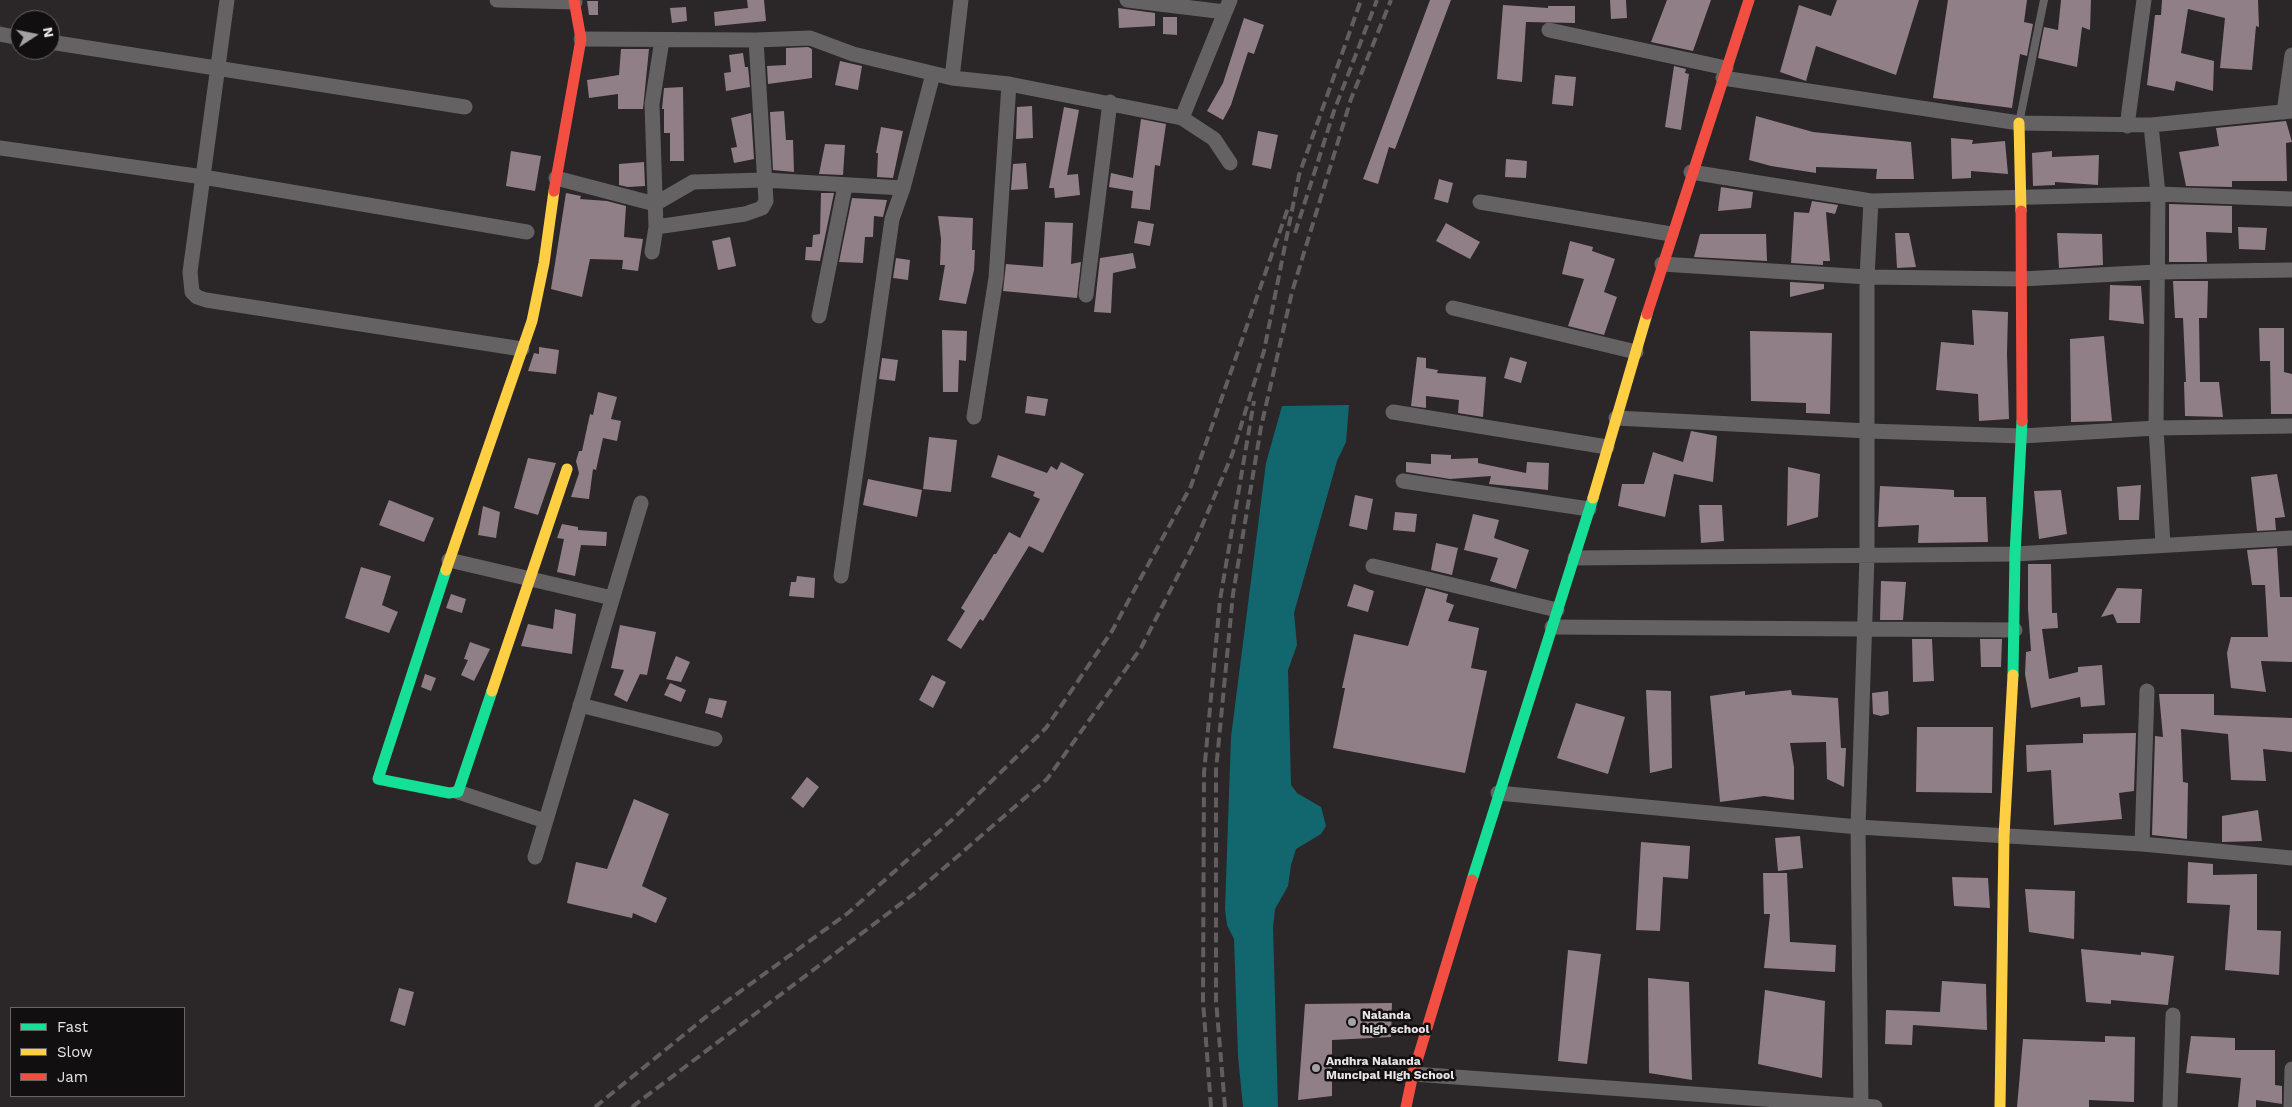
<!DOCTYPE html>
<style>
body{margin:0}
#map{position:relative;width:2292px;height:1107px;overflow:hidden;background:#2b2628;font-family:"Work Sans",sans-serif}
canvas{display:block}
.legend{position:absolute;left:10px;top:1007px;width:175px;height:90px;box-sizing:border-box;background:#120f10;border:1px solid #686566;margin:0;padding:6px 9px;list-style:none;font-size:15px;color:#e9e5e6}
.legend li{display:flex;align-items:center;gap:10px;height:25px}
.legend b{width:25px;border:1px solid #686566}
.north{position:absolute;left:10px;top:10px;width:50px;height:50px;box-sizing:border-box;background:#120f10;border:1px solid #686566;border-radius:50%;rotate:79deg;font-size:14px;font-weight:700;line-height:20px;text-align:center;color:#e9e5e6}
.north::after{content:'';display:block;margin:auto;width:18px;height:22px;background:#a6a2a4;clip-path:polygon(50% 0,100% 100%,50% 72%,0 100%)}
</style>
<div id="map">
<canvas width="2292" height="1107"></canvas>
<ul class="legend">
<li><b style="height:6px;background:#16e098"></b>Fast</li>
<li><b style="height:6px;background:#ffcf43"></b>Slow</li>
<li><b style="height:6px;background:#f24e42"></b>Jam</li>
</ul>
<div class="north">N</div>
</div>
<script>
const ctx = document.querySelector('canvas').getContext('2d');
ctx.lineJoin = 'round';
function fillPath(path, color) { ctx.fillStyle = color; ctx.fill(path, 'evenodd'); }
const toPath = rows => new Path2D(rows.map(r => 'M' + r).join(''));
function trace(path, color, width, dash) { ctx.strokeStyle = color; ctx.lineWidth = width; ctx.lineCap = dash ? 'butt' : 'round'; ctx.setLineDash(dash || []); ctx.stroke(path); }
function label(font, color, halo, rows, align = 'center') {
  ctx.font = font + ' "Work Sans",sans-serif'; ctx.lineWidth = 5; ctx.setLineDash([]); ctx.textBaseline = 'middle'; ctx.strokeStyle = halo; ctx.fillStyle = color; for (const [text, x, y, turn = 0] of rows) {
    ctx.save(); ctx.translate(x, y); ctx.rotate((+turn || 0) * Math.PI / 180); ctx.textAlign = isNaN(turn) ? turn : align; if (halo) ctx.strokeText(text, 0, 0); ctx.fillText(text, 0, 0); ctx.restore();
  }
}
const water = toPath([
 [1349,405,1346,442,1337,461,1294,613,1297,645,1288,670,1291,785,1297,793,1321,807,1326,826,1321,834,1296,849,1291,865,1288,886,1275,909,1273,927,1278,1107,1243,1107,1238,1056,1234,939,1227,925,1225,909,1231,737,1266,463,1282,406]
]);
const building = toPath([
 [747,0,764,0,766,21,715,26,714,12,748,8],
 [1430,0,1451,0,1395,149,1389,147,1378,184,1363,179],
 [1610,0,1626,0,1627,18,1611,19],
 [1667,0,1711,0,1693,51,1651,42],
 [1837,0,1919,0,1896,75,1816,46,1806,81,1780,72,1799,5,1831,16],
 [1948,0,2027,0,2024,22,2033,24,2027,56,2020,54,2012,108,1933,98],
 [2061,0,2091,0,2090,30,2082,27,2077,67,2038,58,2044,27,2058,30],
 [2162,0,2258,0,2259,27,2256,26,2252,70,2220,68,2225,18,2188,9,2181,53,2214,61,2213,91,2176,81,2174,91,2147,85,2155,15,2161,15],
 [587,1,598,1,598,15,589,15],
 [1503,5,1548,8,1548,6,1575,6,1575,23,1526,22,1522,82,1497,79],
 [686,7,687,21,672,23,670,8],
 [1118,8,1155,13,1155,26,1119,28],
 [1163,17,1177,17,1177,35,1163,34],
 [1244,18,1264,25,1254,54,1248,52,1231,105,1223,120,1207,111,1223,83],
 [808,47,812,49,812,78,768,84,767,66,786,65,786,48],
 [621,49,649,49,643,109,618,109,618,94,589,98,587,80,619,75],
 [743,53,745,67,748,67,750,87,726,91,724,73,731,72,729,55],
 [840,61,862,66,858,90,835,85],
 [1674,66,1686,69,1685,73,1689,74,1681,130,1665,127],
 [1555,75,1576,77,1573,106,1552,104],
 [683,87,684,161,670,161,670,133,664,133,664,109,662,109,664,88],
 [1032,106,1033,138,1016,139,1017,107],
 [1064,107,1079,110,1067,175,1078,174,1080,195,1055,198,1054,188,1049,188],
 [784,111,786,140,793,140,794,172,773,170,770,112],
 [751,113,754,159,734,163,731,148,737,147,731,118],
 [1756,116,1813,132,1911,142,1914,179,1876,179,1877,169,1816,167,1816,173,1771,166,1749,160],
 [1141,119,1166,124,1160,166,1155,165,1150,210,1131,208,1133,191,1109,187,1111,173,1133,178],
 [2286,121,2292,142,2286,143,2287,181,2232,181,2232,187,2186,186,2179,152,2219,146,2216,128],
 [881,127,903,131,893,178,877,177,878,153,876,153],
 [1258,131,1278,135,1271,169,1252,165],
 [1951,138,1973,140,1972,144,2005,141,2008,174,1971,171,1971,178,1952,179],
 [825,144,845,145,843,175,819,174],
 [511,151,541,156,535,191,506,186],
 [2052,151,2052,157,2099,155,2098,185,2055,182,2055,185,2033,186,2032,153],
 [1506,159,1527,161,1526,178,1505,177],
 [644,162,645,186,628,187,619,185,619,164],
 [1026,163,1028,189,1011,190,1013,164],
 [1439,179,1453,183,1448,203,1434,199],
 [1721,187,1753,192,1751,208,1718,211],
 [566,193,581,196,580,199,607,201,626,206,624,237,643,239,638,271,622,269,623,260,590,259,582,297,551,289],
 [821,193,834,193,820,261,805,260,806,247,812,247,813,235,820,234],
 [852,198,887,200,883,217,874,216,873,237,865,237,863,263,839,262],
 [1812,201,1838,205,1835,214,1826,212,1830,261,1823,261,1823,265,1791,263,1794,212,1809,213],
 [2169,204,2232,206,2232,233,2206,232,2207,262,2169,262],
 [938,216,973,218,972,250,975,250,974,270,966,304,939,300,945,265,940,265,941,239],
 [1138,221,1154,224,1150,246,1134,243],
 [1045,222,1073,223,1071,264,1081,262,1077,298,1003,291,1006,264,1043,267],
 [1446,223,1480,242,1470,259,1436,241],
 [2238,227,2267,228,2265,250,2239,249],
 [1895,233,1909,233,1916,267,1897,268],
 [2057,233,2102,234,2103,265,2059,268],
 [1700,234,1766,234,1767,261,1694,257],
 [730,237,736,266,718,270,712,241],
 [1570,241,1593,247,1592,251,1615,259,1604,292,1617,297,1604,335,1568,326,1584,279,1562,274],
 [1133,253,1136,268,1113,273,1111,313,1094,312,1100,258],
 [896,258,910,260,908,280,893,278],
 [2173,281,2208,281,2207,318,2199,318,2200,382,2219,382,2223,417,2185,416,2184,382,2186,382,2183,318,2175,318],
 [1790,282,1824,284,1824,289,1790,297],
 [2110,285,2141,286,2144,324,2109,320],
 [1972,310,2008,312,2007,354,2009,419,1979,421,1978,394,1936,390,1941,342,1974,345],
 [2259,328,2284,328,2284,372,2292,374,2292,414,2271,414,2270,361,2260,361],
 [942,330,967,331,966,361,959,360,958,392,943,392],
 [1750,331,1832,333,1830,414,1806,413,1806,403,1751,401],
 [2104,336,2112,421,2071,422,2070,339],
 [539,347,559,350,556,374,528,371,534,353,539,354],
 [1417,357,1426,358,1426,368,1438,370,1437,373,1486,377,1483,417,1458,413,1459,400,1426,396,1426,408,1411,406],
 [1510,357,1527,362,1521,383,1504,378],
 [882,358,898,360,895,381,879,379],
 [598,392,617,397,611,419,621,421,617,441,603,438,596,470,593,469,589,499,571,497,579,473,576,461,579,451,582,451,590,414,593,415],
 [1027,396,1048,399,1045,416,1025,413],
 [1691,431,1717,436,1713,482,1674,474,1665,517,1618,506,1622,484,1644,484,1653,452,1683,462],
 [929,437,957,440,951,492,923,489],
 [1431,454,1451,455,1451,459,1478,458,1478,463,1526,473,1527,462,1549,463,1548,490,1489,484,1491,476,1450,479,1406,472,1406,462,1431,464],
 [998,455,1047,473,1051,466,1057,470,1061,462,1084,474,1043,553,1029,546,983,621,980,619,961,649,947,640,965,611,961,608,994,554,996,554,1009,532,1020,538,1040,499,1033,496,1035,492,991,477],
 [528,458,556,463,538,515,514,508],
 [1788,467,1820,474,1818,517,1787,526],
 [2277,474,2285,517,2275,518,2276,530,2257,531,2251,477],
 [868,479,922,490,917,517,863,505],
 [2141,485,2139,520,2119,520,2117,487],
 [1880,486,1940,489,1954,490,1954,497,1986,497,1988,542,1918,543,1919,525,1878,527],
 [2061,490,2067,534,2039,539,2034,491],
 [1355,495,1373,499,1367,530,1349,526],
 [389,500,434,518,424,542,379,525],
 [1699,505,1722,505,1724,541,1701,543],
 [483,506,500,512,496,538,478,535],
 [1395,512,1417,514,1415,532,1393,530],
 [1473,514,1499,520,1494,538,1529,550,1516,589,1490,581,1498,558,1464,550],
 [562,524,578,527,578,530,607,532,606,546,581,545,575,576,557,572,564,539,557,538],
 [1436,543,1458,548,1452,575,1431,570],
 [2277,548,2280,597,2292,597,2292,662,2261,661,2266,692,2231,688,2227,653,2231,637,2268,637,2265,585,2252,585,2247,550],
 [2028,564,2051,564,2052,613,2057,613,2058,628,2042,629,2049,679,2078,672,2078,667,2102,665,2105,705,2081,707,2080,697,2031,708,2025,674,2026,652,2031,651,2028,609],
 [361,567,391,576,382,605,398,612,389,633,345,618],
 [797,576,815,578,814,598,789,596,791,582,796,582],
 [1881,581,1906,582,1903,620,1880,620],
 [1354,584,1374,591,1368,612,1347,606],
 [1426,588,1448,594,1446,602,1454,605,1448,621,1479,628,1471,668,1487,671,1465,773,1333,748,1345,688,1342,688,1354,634,1408,646],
 [2117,588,2142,589,2140,623,2117,623,2113,614,2101,617],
 [451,594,466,599,462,613,446,608],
 [555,609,576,614,572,654,521,646,528,624,553,629],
 [620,625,656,632,647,675,640,674,627,702,614,695,624,670,611,668],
 [1912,639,1932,639,1934,681,1913,682],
 [1980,639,2002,639,2001,667,1981,667],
 [470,642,490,649,474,681,461,675,468,660,464,659],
 [676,656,690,662,681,682,666,679],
 [425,674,436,678,431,691,421,687],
 [932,675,946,682,933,708,919,700],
 [670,683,686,690,681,702,664,695],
 [1646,690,1671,691,1672,768,1650,773],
 [1791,690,1792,695,1838,698,1841,748,1846,748,1844,787,1827,779,1826,742,1790,743,1794,767,1794,800,1764,796,1720,802,1710,696,1745,691,1745,695],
 [1888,691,1889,714,1881,716,1873,714,1872,693],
 [2159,694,2214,694,2214,715,2292,718,2292,752,2263,749,2266,781,2231,780,2228,734,2181,729,2183,782,2188,783,2187,839,2152,835,2155,736,2163,737],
 [709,698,727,701,722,718,705,713],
 [1576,703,1625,717,1608,774,1557,758],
 [1917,727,1993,727,1992,793,1916,792],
 [2134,733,2136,733,2134,791,2119,793,2122,819,2054,825,2051,770,2027,772,2026,745,2083,743,2083,734],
 [807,777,819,787,803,808,791,798],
 [634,799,669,814,642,886,667,898,656,923,633,913,632,918,567,903,576,862,607,869],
 [2258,810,2262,841,2222,842,2222,816],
 [1800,836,1803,868,1778,871,1775,838],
 [1641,842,1690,846,1688,879,1663,877,1660,931,1636,930],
 [2188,862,2213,864,2213,875,2257,874,2257,930,2281,931,2279,975,2225,970,2230,905,2187,903],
 [1763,873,1787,873,1790,942,1836,945,1835,972,1764,968,1770,914,1764,914],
 [1952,877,1988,878,1990,908,1954,906],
 [2025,889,2075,891,2074,939,2029,932],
 [2081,949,2141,955,2141,952,2174,956,2168,1005,2111,1000,2111,1004,2086,1002],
 [1568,950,1601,954,1587,1064,1558,1061],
 [1648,978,1689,982,1692,1080,1649,1073],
 [1942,981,1986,984,1987,1030,1913,1025,1912,1045,1885,1044,1886,1010,1940,1012],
 [399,988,414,992,405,1026,390,1021],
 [1765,990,1825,1001,1822,1078,1758,1064],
 [1392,1003,1391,1037,1332,1040,1332,1096,1298,1100,1305,1004],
 [2105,1036,2135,1037,2134,1102,2089,1100,2089,1107,2017,1107,2023,1039,2105,1042],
 [2191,1036,2235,1038,2235,1050,2275,1050,2275,1085,2282,1086,2282,1104,2256,1100,2256,1107,2238,1107,2241,1078,2186,1073]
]);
const lane = toPath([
 [2019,123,2044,0]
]);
const street = toPath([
 [227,0,190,272,192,292,197,297,206,300,522,349],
 [497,0,575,2],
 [1127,0,1225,12],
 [1549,30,1726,68],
 [0,34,20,38],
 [581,39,756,40,810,38,853,54,952,78,1009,84,1182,118,1214,139,1230,163],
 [50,42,465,107],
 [952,78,961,0],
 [1723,78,2019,123,2151,125,2292,111],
 [2284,112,2292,55],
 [1182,118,1230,0],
 [2151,125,2158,194,2156,428,2163,545],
 [2127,126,2144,0],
 [0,148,203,177,527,232],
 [1691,172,1871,201,2158,194,2292,199],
 [556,178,655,204,693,182,764,180,903,188],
 [1480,202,1671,234],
 [656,227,745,214,762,208,766,201,756,40],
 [652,252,656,227,652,104,662,40],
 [1662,264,1867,277,2021,279,2156,272,2292,270],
 [1086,295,1110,102],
 [1453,308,1636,352],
 [819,316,845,186],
 [1393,412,1607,447],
 [974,417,996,278,1009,84],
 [1616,418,1868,431,2022,436,2156,428,2292,426],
 [1403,481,1589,509],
 [1575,558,2015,554,2292,538],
 [449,560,612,598],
 [1373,566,1557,610],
 [841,576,892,219,903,188,933,74],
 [1552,627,2015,630],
 [580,705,715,739],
 [458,792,545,821],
 [1498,793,1858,827,2142,844,2292,858],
 [2142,844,2147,691],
 [535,857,641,503],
 [1413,1074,1875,1107],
 [1861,1107,1858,827,1867,556,1867,277,1871,201],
 [2170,1107,2173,1015],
 [2291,1107,2292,1069]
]);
const fast = toPath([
 [446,570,378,779,449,793,458,792,492,691],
 [2013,675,2015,554,2022,421],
 [1472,880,1593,498]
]);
const slow = toPath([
 [2019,123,2021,211],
 [1593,498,1647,314],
 [446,570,532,321,544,263,554,191],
 [492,691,567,469],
 [2000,1107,2004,836,2013,675]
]);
const jam = toPath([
 [554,191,581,39,574,0],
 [2021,211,2022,421],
 [1647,314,1749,0],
 [1406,1107,1413,1074,1472,880]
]);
const rail = toPath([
 [1295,233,1334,111,1377,0],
 [595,1107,712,1012,848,913,953,819,1046,728,1112,631,1191,486,1288,208],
 [632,1107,915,893,1047,779,1141,648,1196,540,1232,455,1264,351,1299,175,1361,0],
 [1211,1107,1203,1001,1204,773,1220,600,1254,401],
 [1225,1107,1216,1000,1216,770,1233,594,1261,427,1292,292,1351,99,1391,0]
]);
const markers = [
 [1352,1022,5,"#a6a2a4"],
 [1316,1068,5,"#a6a2a4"]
];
const poiNames = [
 ["Nalanda",1362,1015],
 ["high school",1362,1029],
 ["Andhra Nalanda",1326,1061],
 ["Muncipal High School",1326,1075]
];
fillPath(water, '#12676e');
fillPath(building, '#907f87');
trace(lane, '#646263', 8);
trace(street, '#646263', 15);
trace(fast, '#16e098', 11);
trace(slow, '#ffcf43', 11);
trace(jam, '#f24e42', 11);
trace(rail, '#625d5f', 4, [10, 5]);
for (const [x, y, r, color] of markers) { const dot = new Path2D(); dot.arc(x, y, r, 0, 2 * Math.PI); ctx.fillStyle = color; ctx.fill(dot); trace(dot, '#120f10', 2); }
label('bold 12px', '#e9e5e6', '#120f10', poiNames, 'left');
</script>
